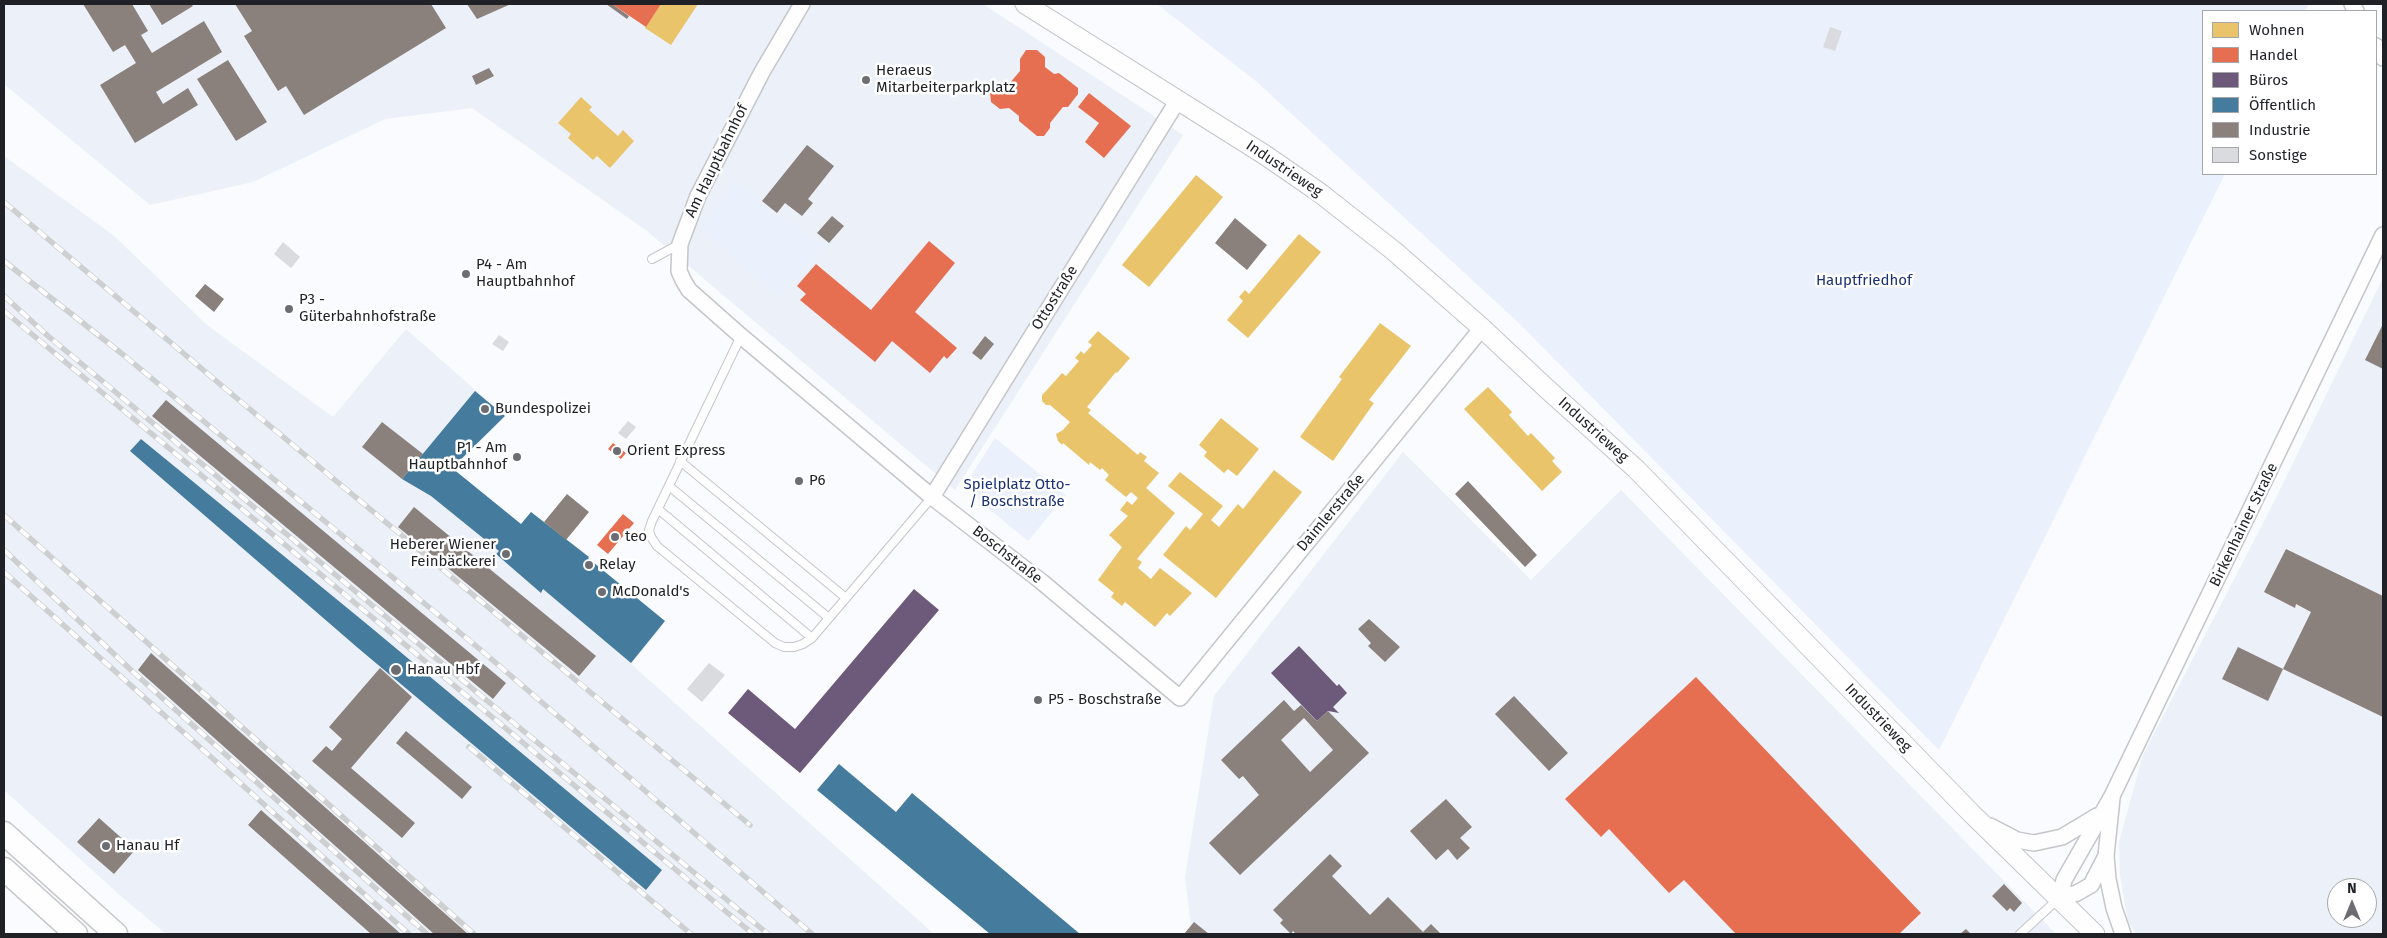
<!DOCTYPE html>
<meta charset="utf-8">
<style>
body{margin:0}
#map{position:relative;width:2387px;height:938px;overflow:hidden;background:#f9fbfe;font-family:"Fira Sans",sans-serif}
canvas{display:block}
.frame{position:absolute;inset:0;border:5px solid #1f2126;pointer-events:none}
.legend{position:absolute;left:2202px;top:10px;width:175px;height:165px;box-sizing:border-box;background:#fff;border:1px solid #a5a6a8;margin:0;padding:6px 9px;list-style:none;font-size:15px;color:#1f2126}
.legend li{display:flex;align-items:center;gap:10px;height:25px}
.legend b{width:25px;border:1px solid #a5a6a8}
.north{position:absolute;left:2327px;top:878px;width:50px;height:50px;box-sizing:border-box;background:#fff;border:1px solid #a5a6a8;border-radius:50%;rotate:0deg;font-size:14px;font-weight:700;line-height:20px;text-align:center;color:#1f2126}
.north::after{content:'';display:block;margin:auto;width:18px;height:22px;background:#6b6d72;clip-path:polygon(50% 0,100% 100%,50% 72%,0 100%)}
</style>
<div id="map">
<canvas width="2387" height="938"></canvas>
<div class="frame"></div>
<ul class="legend">
<li><b style="height:14px;background:#e9c46a"></b>Wohnen</li>
<li><b style="height:14px;background:#e76f51"></b>Handel</li>
<li><b style="height:14px;background:#6d597a"></b>Büros</li>
<li><b style="height:14px;background:#457b9d"></b>Öffentlich</li>
<li><b style="height:14px;background:#8a817c"></b>Industrie</li>
<li><b style="height:14px;background:#d9dbdf"></b>Sonstige</li>
</ul>
<div class="north">N</div>
</div>
<script>
const ctx = document.querySelector('canvas').getContext('2d');
ctx.lineJoin = 'round';
function fillPath(path, color) { ctx.fillStyle = color; ctx.fill(path, 'evenodd'); }
const toPath = rows => new Path2D(rows.map(r => 'M' + r).join(''));
function trace(path, color, width, dash) { ctx.strokeStyle = color; ctx.lineWidth = width; ctx.lineCap = dash ? 'butt' : 'round'; ctx.setLineDash(dash || []); ctx.stroke(path); }
function label(font, color, halo, rows, align = 'center') {
  ctx.font = font + ' "Fira Sans",sans-serif'; ctx.lineWidth = 5; ctx.setLineDash([]); ctx.textBaseline = 'middle'; ctx.strokeStyle = halo; ctx.fillStyle = color; for (const [text, x, y, turn = 0] of rows) {
    ctx.save(); ctx.translate(x, y); ctx.rotate((+turn || 0) * Math.PI / 180); ctx.textAlign = isNaN(turn) ? turn : align; if (halo) ctx.strokeText(text, 0, 0); ctx.fillText(text, 0, 0); ctx.restore();
  }
}
const built = toPath([
 [4,4,983,4,1183,135,955,490,647,231,472,108,385,119,253,182,150,205,4,84],
 [4,156,113,235,207,325,333,417,406,329,505,416,453,469,521,524,531,512,589,557,588,558,661,628,631,664,934,934,166,934,123,898,4,790],
 [2383,278,2383,934,2136,934,2128,922,2120,875,2119,842,2143,755,2275,500],
 [2337,888,2367,888,2367,918,2337,918],
 [1403,452,1531,580,1621,490,2056,934,1192,934,1185,877,1214,696]
]);
const green = toPath([
 [1157,4,2309,4,2305,11,2203,11,2203,174,2225,174,1939,750,1520,324,1257,82],
 [732,179,760,197,757,202,776,218,782,215,824,247,779,297,703,231],
 [995,438,1066,495,1028,541,982,503,975,495,972,485,972,474]
]);
const homes = toPath([
 [661,4,698,4,671,45,645,28],
 [581,97,592,107,589,110,618,136,623,130,634,141,610,168,597,156,593,160,568,138,571,134,558,123],
 [1196,175,1223,197,1149,287,1122,265],
 [1299,234,1321,252,1248,338,1227,320,1243,301,1239,297,1245,290,1249,294],
 [1380,323,1411,346,1369,400,1374,403,1333,461,1300,437,1342,379,1339,377],
 [1098,331,1130,358,1117,373,1116,372,1087,407,1091,410,1088,413,1138,455,1140,452,1147,457,1144,461,1159,473,1146,488,1175,513,1137,559,1142,562,1138,568,1151,579,1160,568,1192,593,1170,616,1167,613,1155,627,1125,602,1122,606,1111,597,1114,593,1098,580,1122,547,1109,535,1128,516,1120,510,1127,501,1132,505,1138,498,1131,492,1126,497,1105,480,1109,475,1102,468,1100,470,1090,462,1089,465,1063,443,1062,445,1058,441,1056,434,1063,430,1070,422,1050,405,1046,405,1042,401,1042,395,1046,391,1062,373,1066,376,1079,361,1075,358,1081,351,1084,354,1092,345,1088,342],
 [1488,387,1512,412,1509,415,1528,436,1531,433,1555,458,1552,461,1562,472,1542,491,1464,409],
 [1221,418,1259,449,1237,476,1228,469,1224,473,1204,456,1207,452,1199,445],
 [1274,470,1302,492,1216,598,1163,555,1186,526,1190,530,1203,514,1168,486,1180,472,1223,506,1211,520,1219,527,1238,504,1243,509]
]);
const shops = toPath([
 [612,4,661,4,646,27],
 [1026,50,1037,50,1045,57,1045,67,1054,74,1059,73,1078,88,1078,94,1068,107,1063,107,1050,123,1050,128,1044,136,1037,136,1019,121,1019,116,1009,108,1000,109,991,102,990,93,998,84,1009,84,1020,71,1020,59],
 [1089,93,1131,126,1104,158,1085,142,1099,123,1078,107],
 [929,241,955,263,915,312,957,348,947,359,944,356,930,373,892,341,875,362,800,300,806,294,797,286,816,264,871,310],
 [613,443,626,453,621,459,608,449],
 [623,514,634,523,608,554,597,545],
 [1696,677,1921,913,1899,934,1736,934,1684,880,1669,893,1609,829,1601,837,1565,799]
]);
const offices = toPath([
 [914,589,939,610,800,773,728,713,748,689,795,729],
 [1299,646,1337,686,1339,684,1347,693,1333,707,1339,713,1328,711,1317,721,1271,673]
]);
const public = toPath([
 [475,391,505,416,452,468,521,524,531,512,589,557,588,558,665,621,631,663,543,589,541,593,496,554,499,551,431,496,402,479],
 [141,439,368,625,662,870,646,890,358,648,130,451],
 [839,764,896,812,912,793,1080,934,990,934,817,790]
]);
const industry = toPath([
 [83,4,132,4,148,31,141,35,152,53,204,21,222,52,156,92,163,104,188,88,198,105,135,143,100,85,136,63,125,45,113,52],
 [149,4,191,4,193,6,162,25],
 [235,4,431,4,446,28,304,115,286,86,278,91,244,36,252,31],
 [467,4,511,4,477,19],
 [606,4,612,4,629,16,627,19],
 [228,60,267,122,236,141,197,79],
 [489,68,494,76,476,85,472,76],
 [807,145,834,166,808,199,813,203,802,216,785,203,777,213,762,201],
 [832,216,844,226,829,243,817,233],
 [1235,218,1267,245,1247,270,1215,243],
 [205,284,224,299,214,312,195,296],
 [2382,326,2383,327,2383,369,2365,360],
 [985,336,994,344,981,360,972,353],
 [166,400,506,683,493,699,152,416],
 [382,422,423,454,402,479,362,447],
 [1468,481,1537,555,1525,567,1455,494],
 [567,494,589,512,566,540,544,522],
 [414,507,596,656,579,676,398,527],
 [2286,549,2383,596,2383,717,2283,669,2311,612,2296,604,2295,608,2264,592],
 [1369,619,1400,647,1385,662,1368,646,1371,643,1358,629],
 [2238,647,2283,669,2268,701,2222,679],
 [151,653,468,934,434,934,138,670],
 [380,668,412,697,351,768,415,823,402,838,312,761,326,746,332,751,342,739,329,727],
 [1514,696,1568,753,1549,771,1495,714],
 [1284,700,1294,711,1301,705,1317,721,1328,711,1369,753,1240,875,1209,843,1259,795,1243,776,1239,779,1221,760],
 [1304,718,1333,750,1310,772,1281,740],
 [406,731,472,787,462,799,396,743],
 [1446,799,1472,827,1460,838,1470,848,1457,860,1448,849,1436,860,1410,831],
 [261,810,401,934,371,934,248,825],
 [99,818,135,850,114,874,77,842],
 [1330,854,1342,866,1332,876,1370,915,1388,897,1423,932,1431,924,1441,934,1296,934,1293,931,1291,934,1280,923,1283,920,1273,910],
 [2004,884,2022,903,2014,912,2010,908,2007,911,1992,896],
 [1194,922,1209,934,1184,934],
 [1966,929,1971,934,1960,934]
]);
const building = toPath([
 [1830,27,1842,31,1835,51,1823,47],
 [283,242,300,257,291,268,274,254],
 [499,335,509,342,503,351,492,344],
 [628,421,636,427,626,439,618,433],
 [709,663,725,675,702,702,687,689]
]);
const service = toPath([
 [652,259,680,244],
 [741,336,652,521,649,530,651,537,657,546,775,643,784,647,794,647,803,644,812,638,932,497],
 [680,461,846,598],
 [669,486,829,618],
 [658,509,812,638],
 [2020,934,2058,899]
]);
const minor = toPath([
 [802,4,762,72,698,196,680,244,679,271,683,280,689,290,741,336,932,497,1042,582,1180,698,1482,328],
 [2352,4,2356,11],
 [2376,46,2383,58],
 [932,497,1178,100],
 [2112,798,2106,856,2108,879,2114,908,2123,934],
 [1990,826,2017,840,2034,843,2062,837,2097,816],
 [2106,856,2091,885,2077,893,2060,898,2064,880,2112,796,2383,235]
]);
const tertiary = toPath([
 [1025,4,1265,155,1320,193,1394,251,1482,328,1546,388,1636,469,1972,814,2095,934]
]);
const secondary = toPath([
 [4,833,116,934],
 [4,869,76,934]
]);
const rail = toPath([
 [4,202,240,401,750,825],
 [4,261,121,353,482,651,812,934],
 [4,296,48,336,768,934],
 [4,311,753,934],
 [4,515,474,934],
 [4,550,132,671,427,934],
 [4,572,409,934],
 [469,747,691,934]
]);
const markers = [
 [866,80,5,"#6b6d72"],
 [466,274,5,"#6b6d72"],
 [289,309,5,"#6b6d72"],
 [485,409,5,"#6b6d72"],
 [617,451,5,"#6b6d72"],
 [517,457,5,"#6b6d72"],
 [799,481,5,"#6b6d72"],
 [615,537,5,"#6b6d72"],
 [506,554,5,"#6b6d72"],
 [589,565,5,"#6b6d72"],
 [602,592,5,"#6b6d72"],
 [396,670,6,"#6b6d72"],
 [1038,700,5,"#6b6d72"],
 [106,846,5,"#6b6d72"]
];
const poiNames = [
 ["Heraeus",876,71],
 ["Mitarbeiterparkplatz",876,88],
 ["P4 - Am",476,265],
 ["Hauptbahnhof",476,282],
 ["P3 -",299,300],
 ["Güterbahnhofstraße",299,317],
 ["Bundespolizei",495,409],
 ["P1 - Am",507,448,"right"],
 ["Hauptbahnhof",507,465,"right"],
 ["Orient Express",627,451],
 ["P6",809,481],
 ["teo",625,537],
 ["Heberer Wiener",496,545,"right"],
 ["Feinbäckerei",496,562,"right"],
 ["Relay",599,565],
 ["McDonald's",612,592],
 ["Hanau Hbf",407,670],
 ["P5 - Boschstraße",1048,700],
 ["Hanau Hf",116,846]
];
const streetNames = [
 ["Am Hauptbahnhof",717,161,-64],
 ["Industrieweg",1284,169,34],
 ["Ottostraße",1055,298,-58],
 ["Industrieweg",1593,430,42],
 ["Daimlerstraße",1331,513,-50],
 ["Birkenhainer Straße",2244,525,-64],
 ["Boschstraße",1007,555,38],
 ["Industrieweg",1878,718,46]
];
const parkNames = [
 ["Hauptfriedhof",1864,281],
 ["Spielplatz Otto-",1017,485],
 ["/ Boschstraße",1017,502]
];
fillPath(built, '#ebf0f9');
fillPath(green, '#eaf0fc');
fillPath(homes, '#e9c46a');
fillPath(shops, '#e76f51');
fillPath(offices, '#6d597a');
fillPath(public, '#457b9d');
fillPath(industry, '#8a817c');
fillPath(building, '#d9dbdf');
trace(service, '#c5c6ca', 10);
trace(minor, '#c5c6ca', 18);
trace(tertiary, '#c5c6ca', 21);
trace(secondary, '#c5c6ca', 25);
trace(service, '#fefeff', 8);
trace(minor, '#fefeff', 15);
trace(tertiary, '#fefeff', 19);
trace(secondary, '#fefeff', 22);
trace(rail, '#cecfd0', 5.5);
trace(rail, '#fff', 4, [11]);
for (const [x, y, r, color] of markers) { const dot = new Path2D(); dot.arc(x, y, r, 0, 2 * Math.PI); ctx.fillStyle = color; ctx.fill(dot); trace(dot, '#fff', 2); }
label('15px', '#1f2126', '#fff', poiNames, 'left');
label('15px', '#1f2126', '#fff', streetNames);
label('15px', '#1a3173', '#fff', parkNames);
</script>
